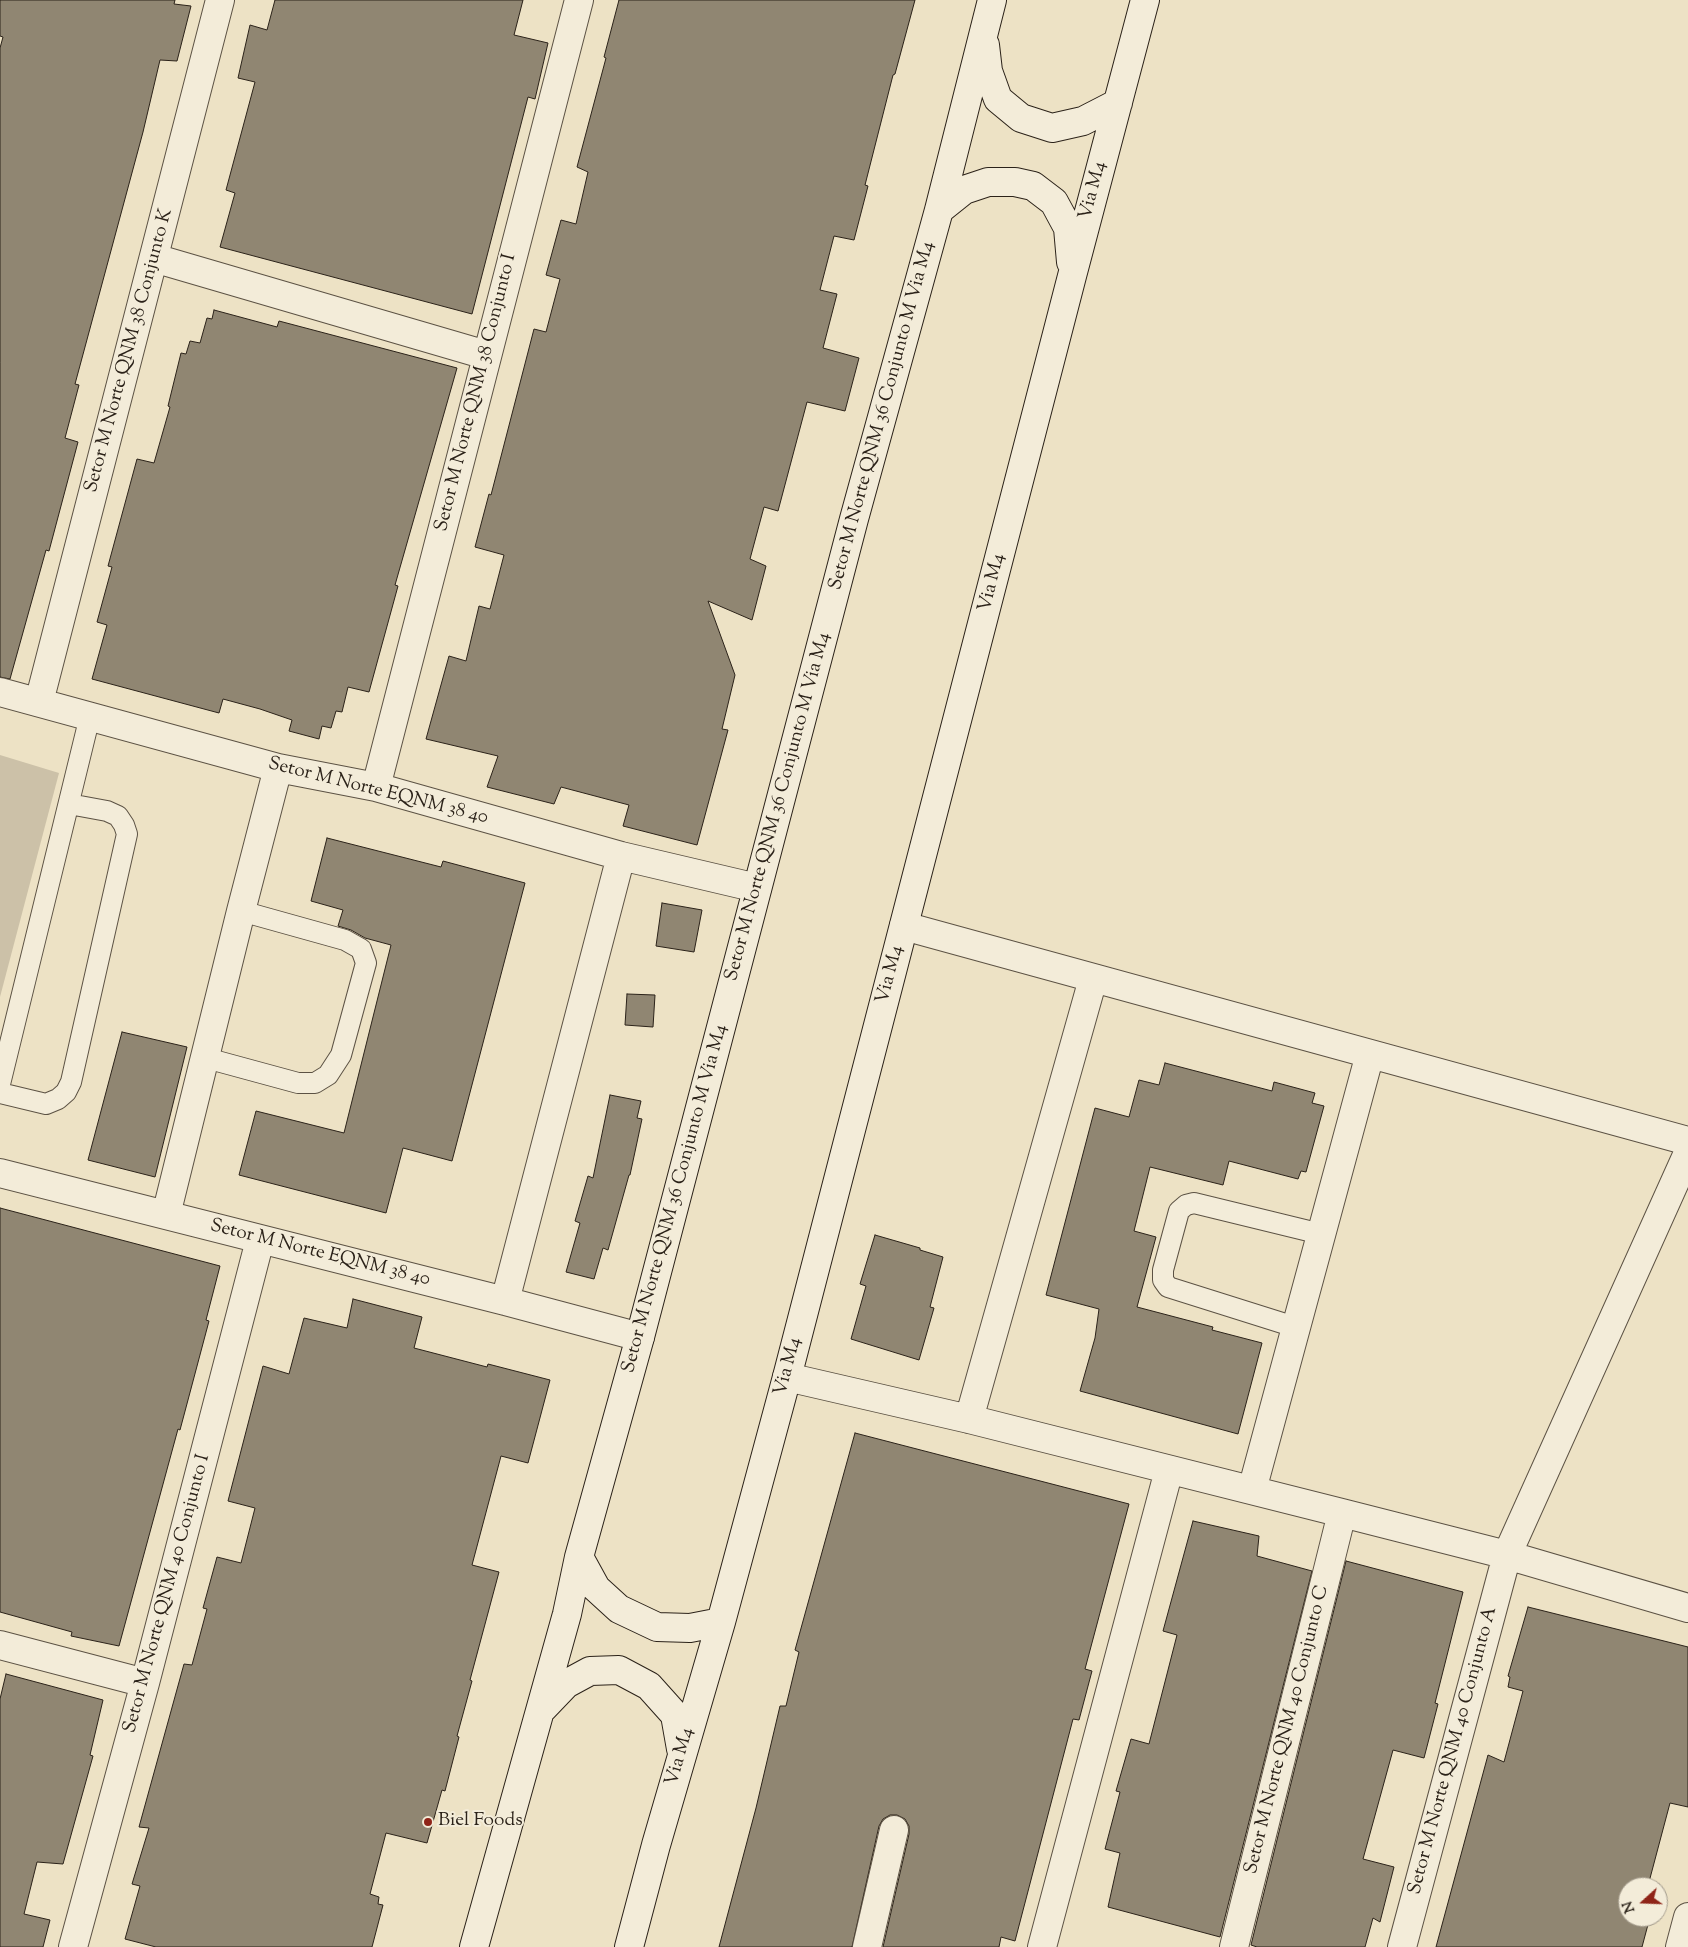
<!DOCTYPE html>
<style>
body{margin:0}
#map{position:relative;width:1688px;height:1947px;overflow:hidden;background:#ede2c5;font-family:"Sorts Mill Goudy",serif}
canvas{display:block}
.north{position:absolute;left:1618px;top:1877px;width:50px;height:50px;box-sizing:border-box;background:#f3ecd9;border:1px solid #a39b8c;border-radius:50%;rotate:250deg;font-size:14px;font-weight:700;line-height:20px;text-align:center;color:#2b2219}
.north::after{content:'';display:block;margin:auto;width:18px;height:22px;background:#8f2418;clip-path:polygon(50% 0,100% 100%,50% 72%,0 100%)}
</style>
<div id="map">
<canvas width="1688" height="1947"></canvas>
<div class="north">N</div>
</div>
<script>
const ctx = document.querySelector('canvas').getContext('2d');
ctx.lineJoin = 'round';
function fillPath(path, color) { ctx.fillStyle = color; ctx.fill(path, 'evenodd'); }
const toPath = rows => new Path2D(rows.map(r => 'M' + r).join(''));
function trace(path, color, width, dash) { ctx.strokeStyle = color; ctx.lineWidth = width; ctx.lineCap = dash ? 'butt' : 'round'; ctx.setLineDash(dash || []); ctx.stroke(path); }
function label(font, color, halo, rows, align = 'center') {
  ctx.font = font + ' "Sorts Mill Goudy",serif'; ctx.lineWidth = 4; ctx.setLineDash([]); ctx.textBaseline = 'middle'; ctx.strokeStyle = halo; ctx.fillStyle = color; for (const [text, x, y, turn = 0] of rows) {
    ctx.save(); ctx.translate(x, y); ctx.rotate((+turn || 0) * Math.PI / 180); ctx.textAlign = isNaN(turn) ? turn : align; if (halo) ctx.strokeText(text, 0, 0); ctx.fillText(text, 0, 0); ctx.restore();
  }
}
const green = toPath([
 [0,755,59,773,0,997]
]);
const building = toPath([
 [0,0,175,0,174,4,191,6,177,61,160,60,143,132,75,384,79,385,65,438,78,442,49,551,46,550,10,679,0,677,0,48,3,37,0,36,0,0],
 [275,0,523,0,514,35,548,43,535,99,528,97,472,314,220,247,235,193,226,190,255,82,238,78,250,25,267,30,275,0],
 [619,0,915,0,895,74,893,75,865,185,868,186,854,240,834,236,820,290,837,294,823,348,859,358,845,411,807,402,778,511,764,507,750,559,766,566,752,620,708,601,735,675,722,729,728,730,697,845,623,826,629,805,561,787,554,804,487,787,498,756,426,739,449,656,466,661,479,606,490,609,504,555,475,547,489,494,491,495,534,329,546,332,560,279,546,275,561,220,576,224,588,172,577,167,606,58,604,57,619,0],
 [214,310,277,327,279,321,457,368,395,585,398,586,369,692,348,687,342,712,336,711,331,728,322,726,319,739,289,731,292,720,260,709,223,699,219,713,92,679,107,625,97,622,112,567,108,566,137,459,154,463,170,407,168,406,181,353,186,354,190,341,200,343,207,318,212,319,214,310],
 [327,838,441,867,443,861,525,883,452,1161,403,1148,386,1213,239,1175,256,1111,344,1133,391,945,365,938,351,930,338,926,343,910,311,901,327,838],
 [662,903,702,910,694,952,656,946,662,903],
 [627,994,655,995,653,1027,625,1025,627,994],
 [122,1032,187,1047,155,1177,88,1160,122,1032],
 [1165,1063,1272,1091,1274,1082,1315,1093,1312,1103,1324,1106,1306,1172,1301,1171,1298,1179,1229,1161,1223,1185,1150,1167,1134,1231,1156,1237,1137,1307,1213,1327,1212,1330,1262,1343,1238,1434,1080,1391,1095,1338,1099,1309,1046,1295,1095,1108,1129,1117,1139,1080,1159,1085,1165,1063],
 [610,1095,641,1101,637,1118,642,1119,630,1175,629,1175,608,1250,603,1248,594,1279,566,1272,580,1223,575,1221,588,1176,593,1178,610,1095],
 [0,1208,220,1266,206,1320,209,1321,180,1430,178,1429,119,1646,71,1636,72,1632,0,1612,0,1208],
 [875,1235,920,1248,920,1250,943,1257,930,1307,934,1308,919,1360,851,1339,866,1286,860,1284,875,1235],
 [353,1299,422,1317,414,1348,487,1367,488,1364,550,1380,528,1463,501,1456,472,1565,499,1572,470,1680,472,1681,457,1736,459,1737,445,1791,442,1790,427,1843,386,1833,370,1894,379,1897,378,1904,383,1905,372,1947,156,1947,125,1939,140,1886,132,1884,149,1828,139,1827,184,1664,192,1665,207,1609,203,1608,217,1557,241,1563,255,1508,228,1501,263,1366,289,1374,304,1318,347,1328,353,1299],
 [855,1433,1129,1504,1085,1669,1092,1671,1079,1720,1073,1719,1015,1941,1001,1937,999,1947,883,1947,909,1834,909,1826,905,1819,897,1815,890,1815,883,1819,879,1826,852,1947,719,1947,756,1808,780,1706,786,1706,799,1652,795,1650,855,1433],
 [1193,1521,1259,1536,1257,1556,1312,1571,1220,1937,1108,1907,1120,1853,1105,1849,1120,1792,1116,1791,1131,1739,1149,1744,1177,1635,1163,1631,1193,1521],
 [1346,1561,1463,1592,1435,1703,1438,1704,1424,1758,1393,1750,1363,1859,1394,1867,1380,1922,1373,1918,1365,1947,1257,1947,1251,1945,1346,1561],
 [1528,1607,1688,1647,1688,1807,1670,1803,1649,1882,1659,1884,1658,1889,1658,1887,1628,1887,1628,1917,1650,1917,1642,1947,1436,1947,1488,1755,1504,1762,1523,1691,1508,1687,1510,1677,1508,1676,1528,1607],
 [6,1674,103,1700,90,1755,93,1756,63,1864,37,1862,24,1914,50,1920,43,1947,0,1947,0,1699,6,1674]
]);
const lane = toPath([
 [206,1058,298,1083,315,1083,328,1075,341,1055,366,963,361,949,345,940,241,911],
 [0,1084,90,716],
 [0,1093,46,1104,58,1099,66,1092,71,1082,127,834,124,825,118,816,107,811,69,804],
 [1295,1327,1168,1287,1163,1280,1163,1270,1179,1211,1186,1205,1194,1203,1321,1234]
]);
const street = toPath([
 [154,258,486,355],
 [0,692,278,768,376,787,621,856,757,888],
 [39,702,220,0],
 [376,787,579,0],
 [904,926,1688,1141],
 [0,1173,505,1301,640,1337],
 [166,1215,241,911,278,768],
 [505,1301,621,856],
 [787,1377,969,1419,1342,1513,1507,1555,1688,1608],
 [969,1419,1093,979],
 [1252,1490,1370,1054],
 [0,1645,145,1683],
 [73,1947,145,1683,260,1240],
 [867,1947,894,1830],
 [1042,1947,1169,1470],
 [1234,1947,1342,1513],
 [1402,1947,1507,1555,1688,1153],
 [1680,1947,1688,1917]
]);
const secondary = toPath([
 [985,45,988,71,998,99,1021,118,1052,128,1083,121,1118,103],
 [939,210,964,190,988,182,1015,182,1033,186,1054,202,1068,228,1071,262],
 [579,1557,596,1588,619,1609,657,1627,690,1628,721,1622],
 [543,1708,566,1684,590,1671,619,1670,649,1686,675,1715,681,1749],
 [474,1947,567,1614,579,1557,640,1337,854,519,939,210,992,0],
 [629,1947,656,1845,721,1622,787,1377,1072,276,1145,0]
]);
const markers = [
 [428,1822,5,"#8f2418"]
];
const streetNames = [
 ["Via M4",1094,191,-75],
 ["Setor M Norte QNM 38 Conjunto K",130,351,-75],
 ["Setor M Norte QNM 38 Conjunto I",477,393,-76],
 ["Setor M Norte QNM 36 Conjunto M Via M4",883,416,-75],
 ["Via M4",993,583,-76],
 ["Setor M Norte EQNM 38 40",378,792,14],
 ["Setor M Norte QNM 36 Conjunto M Via M4",779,807,-75],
 ["Via M4",891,975,-75],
 ["Setor M Norte QNM 36 Conjunto M Via M4",676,1199,-75],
 ["Setor M Norte EQNM 38 40",320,1254,14],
 ["Via M4",789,1367,-75],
 ["Setor M Norte QNM 40 Conjunto I",168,1594,-75],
 ["Setor M Norte QNM 40 Conjunto C",1288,1730,-76],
 ["Setor M Norte QNM 40 Conjunto A",1454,1751,-75],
 ["Via M4",681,1757,-74]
];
const poiNames = [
 ["Biel Foods",438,1822]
];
fillPath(green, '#ccc1a8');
fillPath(building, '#908672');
trace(building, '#2b2219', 1);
trace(lane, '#5c5244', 22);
trace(street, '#5c5244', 30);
trace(secondary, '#2b2219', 30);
trace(lane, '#f3ecd9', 20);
trace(street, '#f3ecd9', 28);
trace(secondary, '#f3ecd9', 28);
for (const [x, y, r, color] of markers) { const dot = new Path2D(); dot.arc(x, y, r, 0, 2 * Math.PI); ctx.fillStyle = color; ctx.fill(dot); trace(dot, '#f3ecd9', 2); }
label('19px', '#2b2219', '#f3ecd9', streetNames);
label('19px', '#2b2219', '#f3ecd9', poiNames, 'left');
</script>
